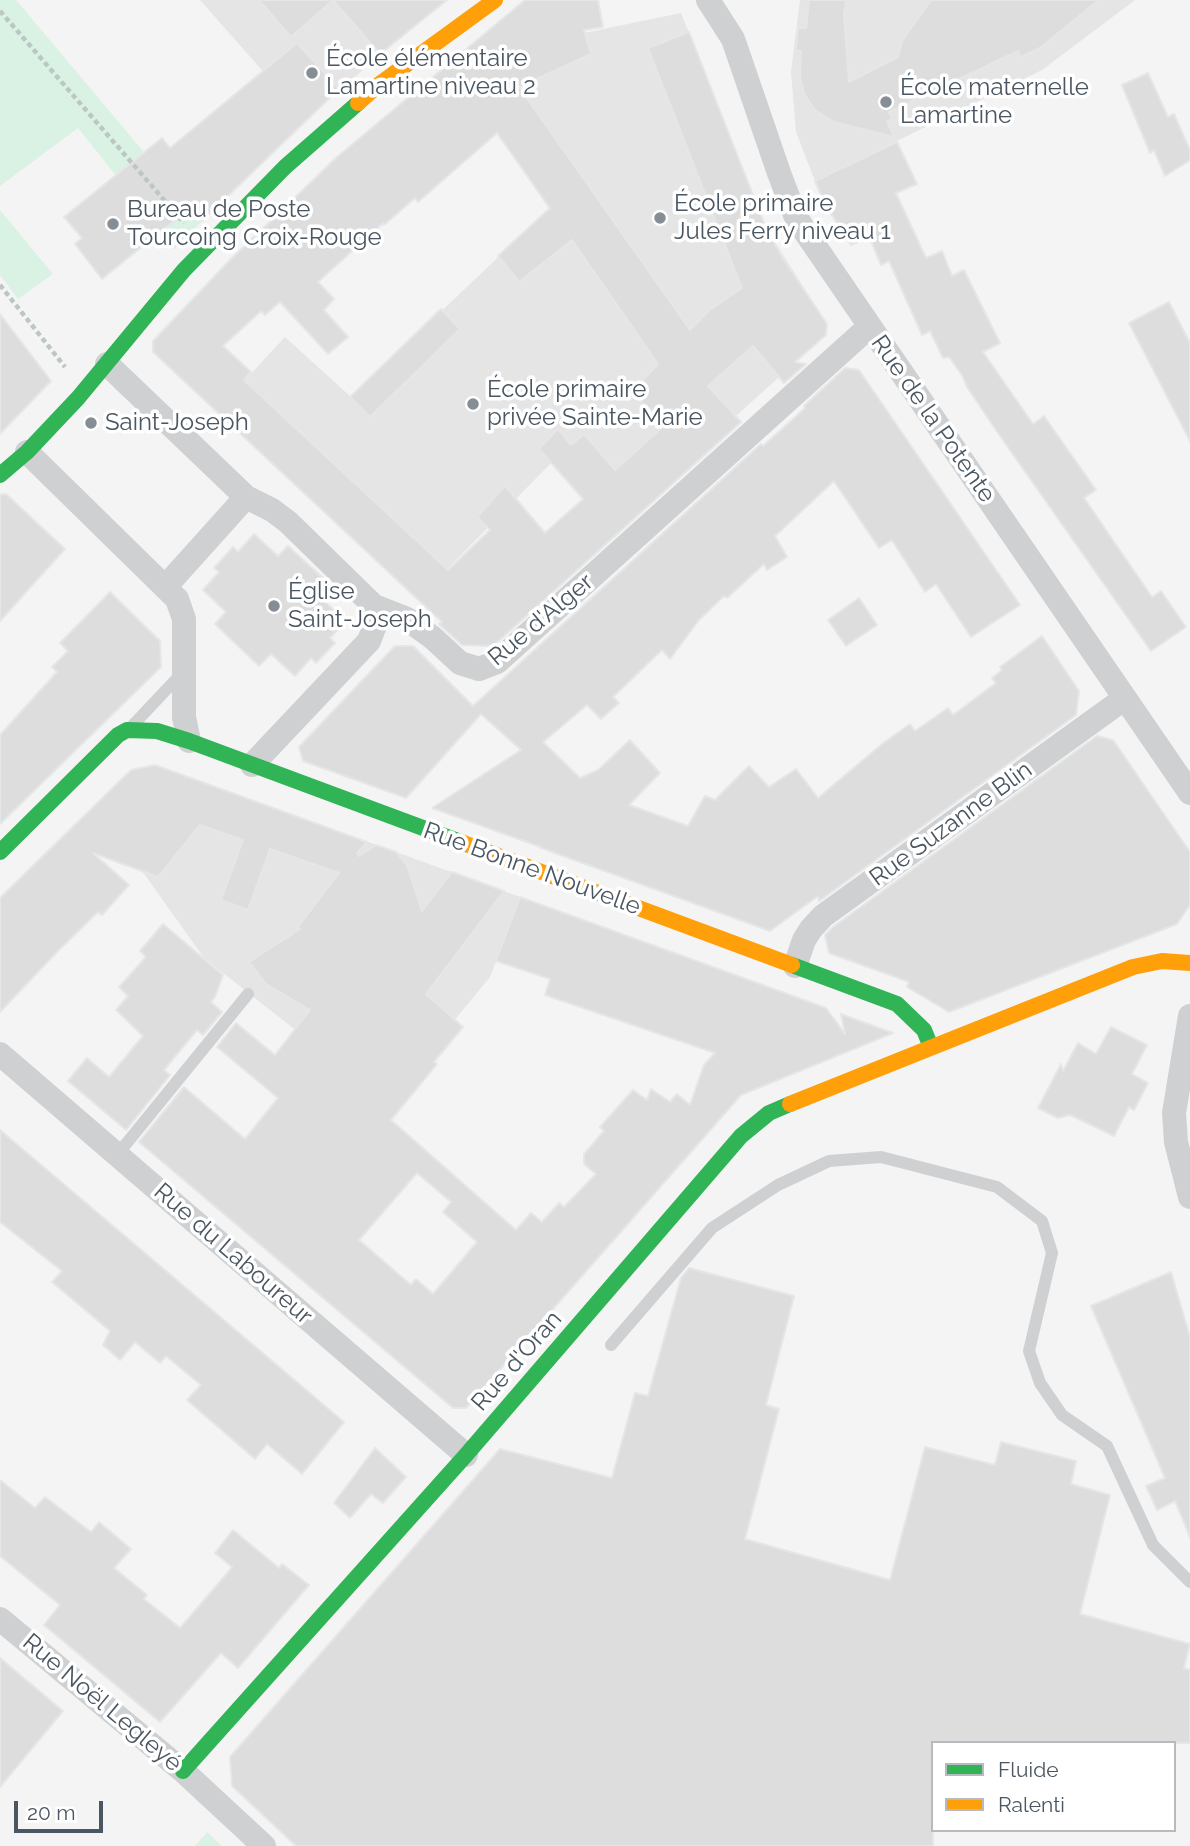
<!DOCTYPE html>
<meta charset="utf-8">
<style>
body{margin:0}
#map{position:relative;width:1190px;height:1846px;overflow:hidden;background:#f4f4f4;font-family:Raleway,sans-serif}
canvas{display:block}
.legend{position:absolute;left:931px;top:1741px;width:245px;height:91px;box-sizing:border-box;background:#fff;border:2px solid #b7bbc0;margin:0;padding:9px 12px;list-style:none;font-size:21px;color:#4a5661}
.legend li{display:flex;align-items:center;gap:14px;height:35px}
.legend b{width:35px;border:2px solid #b7bbc0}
.scale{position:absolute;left:14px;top:1801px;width:89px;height:32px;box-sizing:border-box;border:4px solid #4a5661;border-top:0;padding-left:9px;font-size:21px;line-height:24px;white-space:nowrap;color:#4a5661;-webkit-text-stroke:5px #fff;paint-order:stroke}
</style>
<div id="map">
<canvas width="1190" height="1846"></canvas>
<ul class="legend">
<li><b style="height:9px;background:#30b455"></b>Fluide</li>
<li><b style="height:9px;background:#ff9f0a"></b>Ralenti</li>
</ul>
<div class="scale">20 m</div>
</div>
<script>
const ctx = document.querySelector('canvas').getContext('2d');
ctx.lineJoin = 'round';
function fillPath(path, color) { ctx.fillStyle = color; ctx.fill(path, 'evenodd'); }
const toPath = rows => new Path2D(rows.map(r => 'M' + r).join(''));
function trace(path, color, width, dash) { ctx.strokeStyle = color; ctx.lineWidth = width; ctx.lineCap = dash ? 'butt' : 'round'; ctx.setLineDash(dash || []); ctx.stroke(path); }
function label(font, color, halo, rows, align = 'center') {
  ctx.font = font + ' Raleway,sans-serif'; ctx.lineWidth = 7; ctx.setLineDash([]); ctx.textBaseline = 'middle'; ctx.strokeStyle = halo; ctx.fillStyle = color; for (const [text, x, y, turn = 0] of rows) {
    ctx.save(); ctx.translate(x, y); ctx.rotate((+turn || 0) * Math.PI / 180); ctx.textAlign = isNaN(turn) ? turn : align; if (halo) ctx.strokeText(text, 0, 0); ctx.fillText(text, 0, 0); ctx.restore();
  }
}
const education = toPath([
 [200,0,393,0,415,26,305,119],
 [800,0,1135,0,1042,70,815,181,796,132,791,72],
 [681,13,766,228,827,324,826,335,610,529,551,463,418,599,216,411,285,337,351,397,549,209,499,135,520,91,530,82,590,54,584,33],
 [206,783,520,897,490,977,387,1102,204,958,140,868]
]);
const green = toPath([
 [0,0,16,0,202,221,175,249,78,128,0,186],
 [0,210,53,274,18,299,0,275],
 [207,1832,222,1846,195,1846]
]);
const building = toPath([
 [259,0,447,0,380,54,333,0,291,37,259,0],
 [525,0,598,0,603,27,584,30,591,54,519,87,690,330,710,310,742,288,648,48,689,32,766,228,784,260,827,324,826,335,795,362,806,364,784,383,753,346,708,386,741,422,493,646,462,645,439,624,442,622,153,352,153,341,227,263,337,157,525,0],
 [497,133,550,208,498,256,519,282,572,240,658,364,631,393,667,423,615,470,584,434,571,445,558,429,539,449,583,499,545,533,505,486,477,517,490,530,448,570,244,380,251,372,223,346,261,311,265,315,280,302,328,354,348,337,324,310,334,299,318,282,383,223,384,225,415,198,418,202,497,133],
 [809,0,846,0,844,15,849,82,898,57,902,41,931,0,1099,0,1040,48,1021,57,1018,51,889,112,892,119,887,121,894,137,834,122,815,110,804,94,800,76,801,51,796,50,798,28,806,28,809,0],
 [297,43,339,89,202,221,190,208,102,279,75,244,82,238,64,217,162,138,170,148,297,43],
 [1148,73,1168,117,1174,114,1190,150,1190,160,1165,176,1154,150,1150,153,1122,85,1148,73],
 [897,142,917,184,896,193,926,258,942,251,952,276,964,270,1000,343,983,352,1033,424,1044,416,1096,490,1084,498,1152,597,1161,591,1186,627,1151,651,1000,436,967,387,962,375,949,357,943,358,930,331,922,335,889,261,881,265,869,236,851,245,824,203,815,181,897,142],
 [1169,302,1190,343,1190,441,1129,323,1169,302],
 [441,309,460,329,370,417,350,397,441,309],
 [0,314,51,381,0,434,0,314],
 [845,368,859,370,1020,605,971,637,936,584,925,592,892,540,879,548,834,481,775,536,787,557,767,570,764,564,727,598,724,596,699,620,670,659,662,650,613,697,619,703,601,719,587,705,543,742,580,778,598,770,630,740,660,773,629,805,688,826,705,796,715,800,749,766,769,787,796,769,818,798,882,744,910,724,915,731,948,708,953,715,996,683,992,678,1002,670,1000,667,1042,636,1079,691,1076,715,819,901,818,896,770,931,544,849,539,847,539,845,538,846,432,808,521,750,481,714,406,798,303,761,299,747,395,646,413,646,473,706,761,444,763,446,783,428,805,408,804,406,845,368],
 [6,494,65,549,0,621,0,495,6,494],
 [254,534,278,556,288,546,333,587,322,599,346,621,330,638,335,643,316,663,311,658,295,676,271,654,259,666,215,624,226,612,203,590,219,572,214,568,233,547,238,552,254,534],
 [110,592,160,641,161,667,0,824,0,735,57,672,52,667,68,651,60,643,110,592],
 [859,598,877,625,846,646,828,620,859,598],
 [1097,736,1113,740,1190,852,1190,905,1177,924,949,1012,907,987,909,982,829,953,825,935,833,927,1097,736],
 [155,765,367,842,357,853,359,856,376,845,396,852,407,865,422,911,452,872,504,891,426,994,463,1027,434,1062,437,1064,391,1120,516,1230,531,1213,542,1222,559,1203,564,1207,596,1174,584,1164,584,1154,604,1131,600,1127,633,1090,647,1100,651,1089,670,1102,677,1094,690,1105,704,1065,715,1053,545,995,550,979,496,961,520,897,826,1008,845,1034,841,1014,893,1033,741,1095,466,1408,453,1408,139,1142,184,1087,245,1139,278,1098,217,1047,236,1023,275,1055,310,1010,266,984,249,962,300,929,297,928,339,873,270,849,248,910,221,900,243,840,200,825,158,877,93,853,129,885,102,915,98,912,57,952,0,1012,0,898,131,770,155,765],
 [417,1173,451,1202,443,1212,477,1242,433,1294,416,1279,411,1285,359,1240,417,1173],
 [163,924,223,975,215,997,211,1002,222,1012,203,1035,197,1030,164,1070,170,1075,126,1130,68,1081,87,1058,109,1077,143,1036,116,1010,128,996,119,987,146,957,140,951,163,924],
 [1111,1027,1147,1045,1132,1074,1148,1083,1134,1110,1129,1107,1114,1136,1070,1115,1058,1118,1038,1108,1061,1064,1063,1071,1078,1043,1096,1054,1111,1027],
 [0,1130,344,1422,302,1474,267,1444,255,1459,187,1400,201,1385,166,1356,160,1363,135,1342,120,1360,103,1345,110,1331,52,1282,62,1271,0,1222,0,1130],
 [689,1268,794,1296,766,1405,779,1409,745,1539,890,1580,925,1447,995,1465,1001,1442,1076,1461,1071,1484,1110,1495,1080,1614,1190,1644,1184,1668,1190,1670,1190,1743,933,1743,933,1846,296,1846,232,1786,230,1757,500,1449,612,1478,635,1393,648,1396,681,1278,689,1268],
 [1171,1272,1190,1337,1190,1537,1175,1501,1157,1510,1146,1486,1165,1478,1091,1306,1171,1272],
 [375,1448,406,1477,383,1503,371,1494,350,1518,334,1503,375,1448],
 [0,1480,35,1508,45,1497,91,1532,99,1522,131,1549,114,1568,147,1595,144,1599,180,1628,229,1571,232,1567,215,1553,233,1530,279,1568,282,1564,309,1585,238,1668,221,1653,160,1722,44,1625,60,1605,0,1556,0,1480],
 [0,1658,63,1711,0,1787,0,1658]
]);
const path = toPath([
 [0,11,184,223],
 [0,285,65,367]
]);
const lane = toPath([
 [133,725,183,672],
 [117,1155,248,994],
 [611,1345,712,1228,778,1185,829,1161,881,1157,997,1187,1042,1221,1052,1253,1029,1351,1040,1383,1062,1415,1107,1446,1153,1545,1190,1582]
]);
const street = toPath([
 [708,0,733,39,779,173,795,215,806,233,1190,793],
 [107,364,246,497,272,510,288,522,374,606,407,619,433,638,460,663,479,669,497,662,869,327],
 [27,452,177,599,184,619,184,717,189,741],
 [166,586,246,497],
 [252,765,369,641,377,620,374,606],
 [795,966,804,940,811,929,823,916,1125,698],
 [1190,1016,1174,1113,1176,1142,1190,1197],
 [0,1054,466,1455],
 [0,1619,183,1771,264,1846]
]);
const fast = toPath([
 [0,475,27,452,78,398,184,270,285,167,358,103],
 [0,852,118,735,127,730,157,731,189,741,458,841],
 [792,965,897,1004,924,1030,931,1047],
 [183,1771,466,1455,741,1136,769,1113,790,1104]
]);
const slow = toPath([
 [358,103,377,86,495,0],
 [458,841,792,965],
 [790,1104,1133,967,1162,961,1190,963]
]);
const markers = [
 [312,73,7,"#868d94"],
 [886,102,7,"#868d94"],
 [660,218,7,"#868d94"],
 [113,224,7,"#868d94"],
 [473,404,7,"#868d94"],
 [91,423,7,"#868d94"],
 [274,606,7,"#868d94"]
];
const poiNames = [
 ["École élémentaire",326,59],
 ["Lamartine niveau 2",326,87],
 ["École maternelle",900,88],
 ["Lamartine",900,116],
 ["École primaire",674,204],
 ["Jules Ferry niveau 1",674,232],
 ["Bureau de Poste",127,210],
 ["Tourcoing Croix-Rouge",127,238],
 ["École primaire",487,390],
 ["privée Sainte-Marie",487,418],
 ["Saint-Joseph",105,423],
 ["Église",288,592],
 ["Saint-Joseph",288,620]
];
const streetNames = [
 ["Rue de la Potente",933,419,55],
 ["Rue d'Alger",541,620,-40],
 ["Rue Suzanne Blin",951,824,-36],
 ["Rue Bonne Nouvelle",532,869,20],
 ["Rue du Laboureur",233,1254,41],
 ["Rue d'Oran",517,1361,-49],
 ["Rue Noël Legleyé",102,1703,40]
];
fillPath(education, '#e6e5e6');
fillPath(green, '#d9f2e3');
fillPath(building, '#ddddde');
trace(building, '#e5e6e7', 2);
trace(path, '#bcc7c4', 4.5, [5, 3.5]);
trace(lane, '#ced0d2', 12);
trace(street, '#ced0d2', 24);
trace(fast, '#30b455', 16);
trace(slow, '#ff9f0a', 16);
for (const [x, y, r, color] of markers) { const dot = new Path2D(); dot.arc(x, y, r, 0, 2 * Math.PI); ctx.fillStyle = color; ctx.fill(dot); trace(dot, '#fff', 2.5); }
label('24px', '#4a5661', '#fff', poiNames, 'left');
label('24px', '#4a5661', '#fff', streetNames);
</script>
